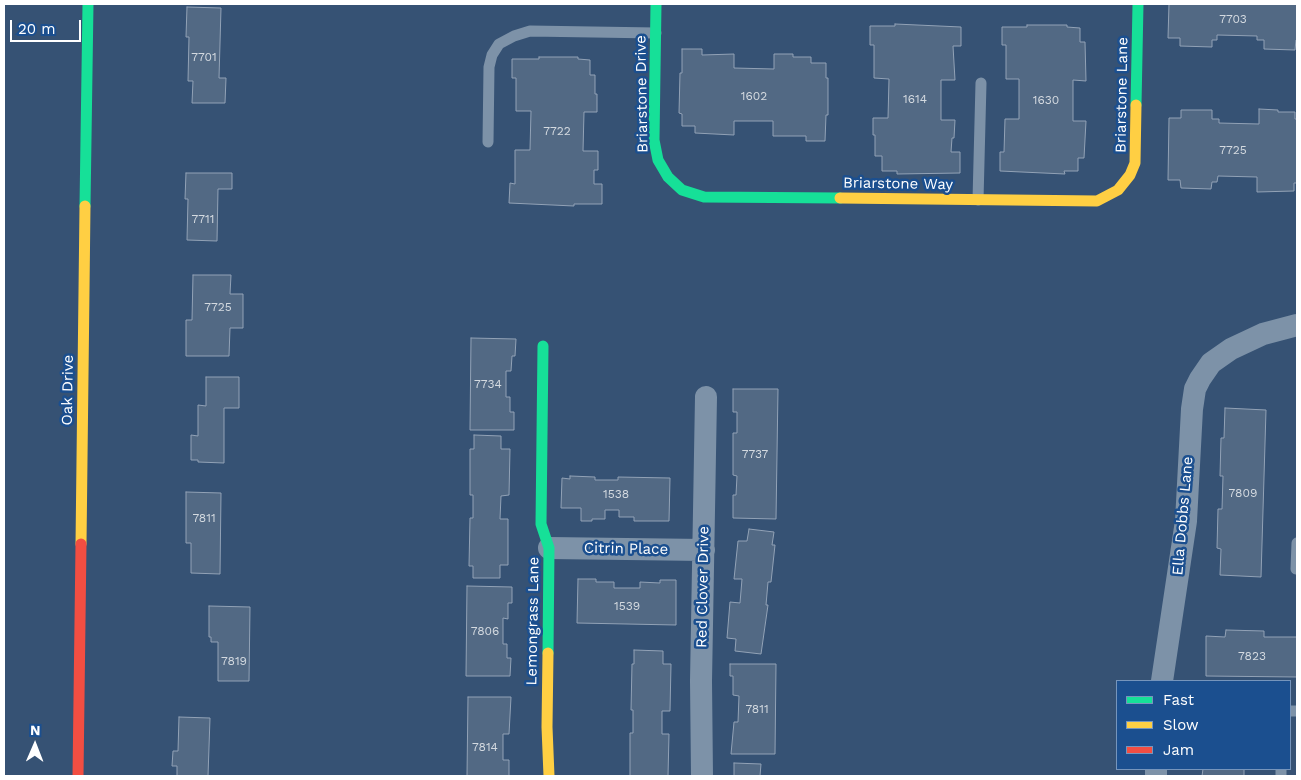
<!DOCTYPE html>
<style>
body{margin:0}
#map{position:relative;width:1301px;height:780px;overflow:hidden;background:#365274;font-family:"Work Sans",sans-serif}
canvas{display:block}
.frame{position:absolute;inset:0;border:5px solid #fff;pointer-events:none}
.legend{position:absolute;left:1116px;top:680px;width:175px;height:90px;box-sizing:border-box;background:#1b4f8f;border:1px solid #7695bc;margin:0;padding:6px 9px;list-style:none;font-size:15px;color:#fff}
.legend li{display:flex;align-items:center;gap:10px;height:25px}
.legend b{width:25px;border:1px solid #7695bc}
.north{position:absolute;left:10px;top:720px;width:50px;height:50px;-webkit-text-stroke:4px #1b4f8f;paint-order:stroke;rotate:1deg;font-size:14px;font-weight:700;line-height:20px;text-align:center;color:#fff}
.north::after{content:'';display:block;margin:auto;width:18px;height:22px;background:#fff;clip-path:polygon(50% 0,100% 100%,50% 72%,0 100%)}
.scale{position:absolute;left:10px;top:20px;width:71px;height:22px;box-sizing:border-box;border:2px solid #fff;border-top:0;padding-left:6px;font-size:15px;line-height:18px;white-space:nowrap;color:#fff;-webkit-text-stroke:4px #1b4f8f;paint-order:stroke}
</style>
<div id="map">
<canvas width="1301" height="780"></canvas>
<div class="frame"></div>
<ul class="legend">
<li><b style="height:6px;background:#16e098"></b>Fast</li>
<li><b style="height:6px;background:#ffcf43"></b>Slow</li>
<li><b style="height:6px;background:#f24e42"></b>Jam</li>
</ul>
<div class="north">N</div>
<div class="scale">20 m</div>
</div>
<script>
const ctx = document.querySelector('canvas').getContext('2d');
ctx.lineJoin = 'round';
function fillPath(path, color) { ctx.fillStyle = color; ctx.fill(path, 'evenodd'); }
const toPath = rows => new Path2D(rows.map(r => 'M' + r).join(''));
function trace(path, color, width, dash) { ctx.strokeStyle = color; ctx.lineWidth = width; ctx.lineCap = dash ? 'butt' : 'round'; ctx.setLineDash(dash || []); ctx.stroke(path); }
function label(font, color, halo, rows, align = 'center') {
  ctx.font = font + ' "Work Sans",sans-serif'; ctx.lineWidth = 5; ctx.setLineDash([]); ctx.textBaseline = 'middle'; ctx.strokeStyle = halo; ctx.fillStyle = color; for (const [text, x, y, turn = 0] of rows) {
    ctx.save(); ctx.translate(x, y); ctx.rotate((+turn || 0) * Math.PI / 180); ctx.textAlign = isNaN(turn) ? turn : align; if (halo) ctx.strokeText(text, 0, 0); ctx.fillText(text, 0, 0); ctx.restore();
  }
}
const building = toPath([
 [1169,4,1297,4,1297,40,1296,40,1295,50,1264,49,1264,40,1257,40,1257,36,1217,35,1217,40,1212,40,1212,47,1180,46,1180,38,1168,38,1169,4],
 [187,7,221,8,219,78,226,78,225,103,192,103,193,81,188,81,189,37,186,37,187,7],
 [895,24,961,27,961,46,953,46,955,80,941,80,941,120,955,120,954,138,952,138,951,152,960,152,960,173,897,174,897,171,882,171,882,156,875,156,875,135,873,135,873,118,888,118,889,79,874,78,874,45,870,45,870,26,895,26,895,24],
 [1027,25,1067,25,1067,27,1080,28,1080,42,1085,42,1086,81,1073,80,1073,121,1086,121,1084,158,1078,158,1078,171,1064,171,1065,174,1000,171,1000,152,1004,152,1005,119,1019,119,1019,79,1006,79,1006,45,1002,45,1002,27,1027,27,1027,25],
 [682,49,702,49,702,55,734,54,734,68,774,69,774,54,793,54,793,57,811,57,811,63,826,63,826,78,828,78,828,115,826,115,825,141,806,141,806,136,773,136,773,121,734,121,734,135,695,133,695,126,682,126,682,114,679,113,680,73,682,73,682,49],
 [539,57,578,57,578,59,590,60,590,75,595,75,595,94,597,94,597,112,584,112,583,151,598,151,598,170,594,170,594,184,602,184,602,204,574,204,574,206,509,203,510,183,515,184,515,150,530,150,531,111,516,111,516,78,512,78,512,59,539,59,539,57],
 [1259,109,1278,110,1278,112,1295,112,1295,119,1297,119,1297,183,1294,183,1294,191,1257,192,1257,177,1218,176,1217,182,1212,182,1211,189,1181,188,1180,180,1168,180,1169,118,1181,118,1181,110,1212,110,1212,119,1219,119,1219,123,1259,124,1259,109],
 [186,173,232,173,232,189,218,189,217,241,187,240,188,199,185,199,186,173],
 [193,275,231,275,230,294,243,294,243,328,230,328,229,356,186,356,186,320,192,320,193,275],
 [471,338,516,339,515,356,512,356,511,371,506,371,506,397,510,397,510,412,514,412,514,430,470,430,471,338],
 [206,377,239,377,239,408,224,408,224,463,198,462,198,460,191,460,191,435,198,436,198,405,206,406,206,377],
 [733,389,778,389,776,519,733,518,733,495,736,495,737,476,733,475,733,433,737,433,737,412,733,412,733,389],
 [1225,408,1266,410,1261,577,1220,575,1221,549,1217,548,1218,509,1222,509,1223,476,1220,476,1221,438,1224,438,1225,408],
 [474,435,501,436,501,449,510,449,509,495,501,496,500,519,508,519,508,565,500,565,500,578,473,578,473,566,469,566,470,518,473,518,473,495,470,495,470,449,474,449,474,435],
 [570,476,595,477,595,480,618,480,618,477,670,478,669,521,634,521,634,517,619,517,619,510,605,510,605,519,592,519,592,521,581,521,581,508,561,508,562,478,570,479,570,476],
 [186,492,221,493,220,574,191,573,191,543,186,543,186,492],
 [749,529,774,532,772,545,775,545,771,582,768,582,766,605,768,605,761,654,735,651,736,639,727,638,730,602,740,603,742,579,734,579,738,541,747,541,749,529],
 [578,579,596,579,596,582,614,582,614,588,640,588,640,582,660,583,660,580,676,580,676,625,577,623,578,579],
 [467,586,512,587,512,603,508,603,508,619,503,618,503,644,507,644,507,658,511,658,510,676,466,676,467,586],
 [209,606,250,607,249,681,218,681,218,642,211,642,211,637,209,637,209,606],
 [1226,630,1264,631,1264,637,1297,637,1297,632,1297,677,1206,676,1206,636,1225,637,1226,630],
 [634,650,663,651,663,664,671,664,670,711,662,711,662,734,669,734,668,776,630,776,630,733,633,733,633,710,631,710,632,664,634,664,634,650],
 [730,664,776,664,775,754,731,754,734,722,738,722,739,696,733,695,733,676,730,676,730,664],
 [468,697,511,697,509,734,503,734,503,760,509,760,509,776,467,776,468,697],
 [179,717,210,718,208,776,177,776,177,766,172,766,173,751,178,751,179,717],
 [734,763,761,764,760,776,734,776,734,763],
 [1203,769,1244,769,1244,776,1202,776,1203,769]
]);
const lane = toPath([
 [488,142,489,67,492,55,499,44,514,36,530,31,656,33],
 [978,200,981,83],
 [1296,569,1297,543],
 [1290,711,1297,711],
 [1281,776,1281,769]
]);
const street = toPath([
 [549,548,704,550],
 [1162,681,1186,521,1192,409,1195,389,1200,379,1211,363,1231,349,1263,334,1297,325],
 [702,776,701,681,706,397],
 [1156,776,1156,769]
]);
const fast = toPath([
 [656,4,654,140,658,160,668,177,682,190,704,197,840,198],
 [1136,105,1138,4],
 [85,206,88,4],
 [543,346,541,524,549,548,548,653]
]);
const slow = toPath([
 [840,198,1097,201,1118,190,1130,175,1135,163,1136,105],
 [81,544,85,206],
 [548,653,547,727,549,776]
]);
const jam = toPath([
 [78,776,81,544]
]);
const numberNames = [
 ["7703",1233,19],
 ["7701",204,57],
 ["1602",754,96],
 ["1614",915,99],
 ["1630",1046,100],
 ["7722",557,131],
 ["7725",1233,150],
 ["7711",203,219],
 ["7725",218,307],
 ["7734",488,384],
 ["7737",755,454],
 ["7809",1243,493],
 ["1538",616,494],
 ["7811",204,518],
 ["1539",627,606],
 ["7806",485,631],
 ["7823",1252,656],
 ["7819",234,661],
 ["7811",757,709],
 ["7814",485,747]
];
const streetNames = [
 ["Briarstone Drive",642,94,-91],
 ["Briarstone Lane",1122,95,-89],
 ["Briarstone Way",898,184,1],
 ["Oak Drive",68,390,-89],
 ["Ella Dobbs Lane",1183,516,-85],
 ["Citrin Place",626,549,1],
 ["Red Clover Drive",703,587,-89],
 ["Lemongrass Lane",533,621,-89]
];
fillPath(building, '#526984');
trace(building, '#92a2b6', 1);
trace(lane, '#7d92a8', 11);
trace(street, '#7d92a8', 22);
trace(fast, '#16e098', 11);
trace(slow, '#ffcf43', 11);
trace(jam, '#f24e42', 11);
label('12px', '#d4dae0', null, numberNames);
label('15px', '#fff', '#1b4f8f', streetNames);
</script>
